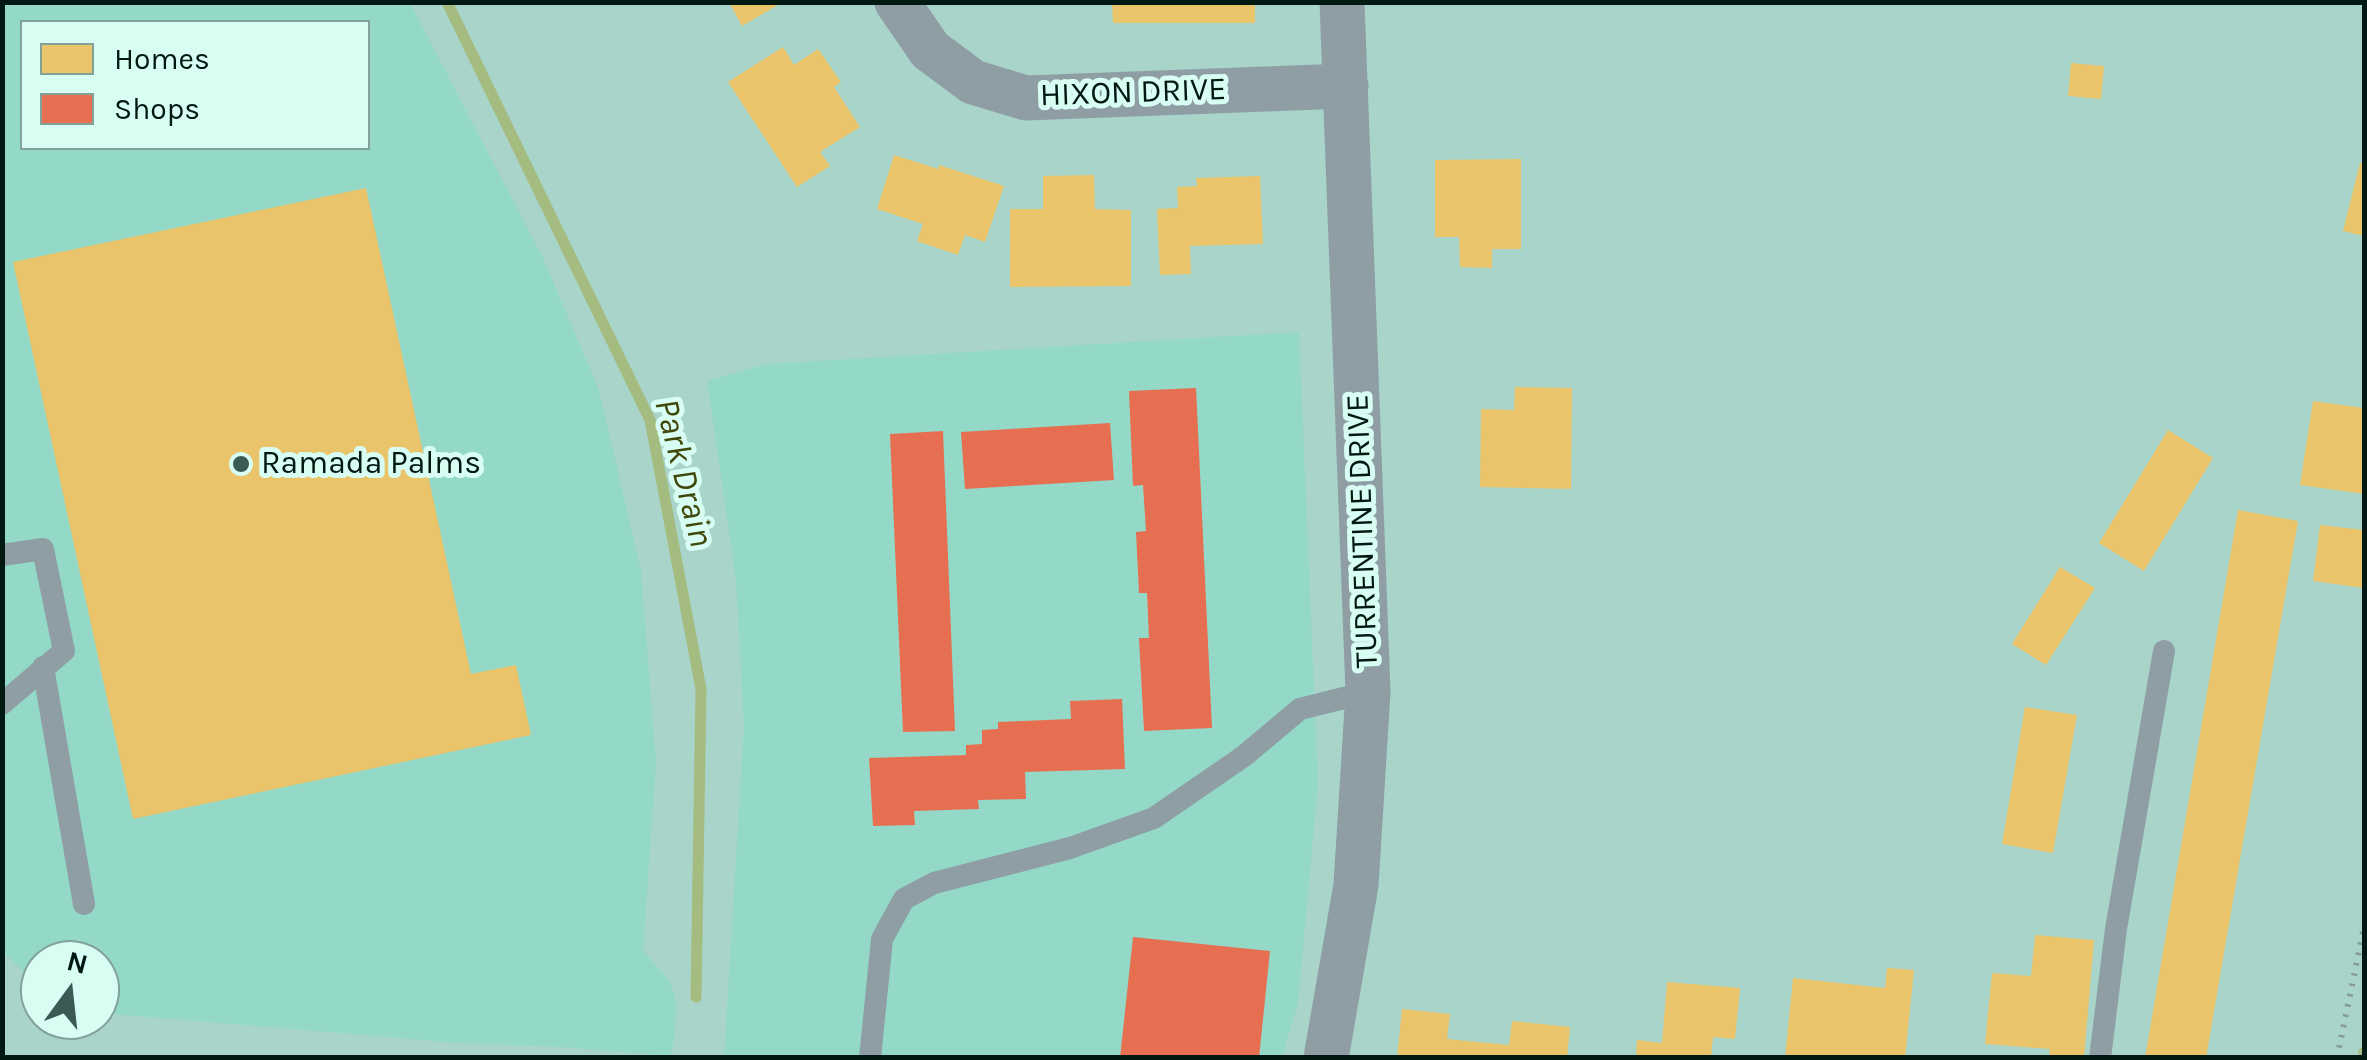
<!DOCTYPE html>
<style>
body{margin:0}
#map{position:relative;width:2367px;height:1060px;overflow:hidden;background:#a8d4c9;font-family:Karla,sans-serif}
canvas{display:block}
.frame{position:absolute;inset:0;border:5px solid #011813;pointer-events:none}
.legend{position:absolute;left:20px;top:20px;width:350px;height:130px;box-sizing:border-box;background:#d8fdf3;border:2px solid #82a199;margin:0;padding:12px 18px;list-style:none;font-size:30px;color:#011813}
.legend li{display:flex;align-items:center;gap:20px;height:50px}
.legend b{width:50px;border:2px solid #82a199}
.north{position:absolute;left:20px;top:940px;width:100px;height:100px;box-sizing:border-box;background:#d8fdf3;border:2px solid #82a199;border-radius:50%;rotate:15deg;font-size:28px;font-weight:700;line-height:40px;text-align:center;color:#011813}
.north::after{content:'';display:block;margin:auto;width:35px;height:45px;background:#3b5a53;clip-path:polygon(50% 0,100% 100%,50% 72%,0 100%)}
</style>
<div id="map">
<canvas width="2367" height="1060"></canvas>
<div class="frame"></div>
<ul class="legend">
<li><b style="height:28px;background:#e9c46a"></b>Homes</li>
<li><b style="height:28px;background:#e76f51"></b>Shops</li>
</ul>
<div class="north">N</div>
</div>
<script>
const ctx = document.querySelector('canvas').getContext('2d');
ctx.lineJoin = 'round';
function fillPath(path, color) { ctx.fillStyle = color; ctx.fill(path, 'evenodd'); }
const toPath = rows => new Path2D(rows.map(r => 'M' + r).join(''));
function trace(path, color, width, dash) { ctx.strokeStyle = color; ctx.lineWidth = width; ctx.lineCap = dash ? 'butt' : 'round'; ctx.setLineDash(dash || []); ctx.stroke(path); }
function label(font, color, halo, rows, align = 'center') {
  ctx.font = font + ' Karla,sans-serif'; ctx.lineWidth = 10; ctx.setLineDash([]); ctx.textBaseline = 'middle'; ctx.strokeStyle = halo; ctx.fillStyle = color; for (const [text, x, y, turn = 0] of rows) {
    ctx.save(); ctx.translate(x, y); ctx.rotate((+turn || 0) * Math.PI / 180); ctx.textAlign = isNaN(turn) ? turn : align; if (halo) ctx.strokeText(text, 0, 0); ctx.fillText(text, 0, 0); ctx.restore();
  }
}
const built = toPath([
 [3,3,410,3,543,258,599,390,641,571,656,763,643,951,670,981,676,1002,675,1035,670,1056,561,1047,459,1043,101,1013,100,960,40,960,40,989,3,951],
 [22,22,368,22,368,148,22,148],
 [1299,332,1318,784,1298,1003,1282,1057,724,1057,744,726,736,580,707,381,767,364]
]);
const homes = toPath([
 [729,2,783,2,742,26],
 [1112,2,1255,2,1255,23,1113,23],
 [783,47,794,65,818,49,841,82,834,87,860,127,820,152,830,166,797,187,728,82],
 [2071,63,2104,66,2101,99,2068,96],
 [894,155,938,169,939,165,1004,186,985,242,965,235,958,255,917,241,923,224,877,209],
 [1521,159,1521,249,1492,249,1492,268,1460,267,1459,237,1435,237,1435,160],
 [2360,163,2364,164,2364,236,2343,231],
 [1094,175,1095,209,1131,210,1131,286,1010,287,1010,209,1043,209,1043,176],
 [1260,176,1263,244,1190,246,1191,274,1160,275,1157,209,1178,208,1177,187,1197,186,1196,178],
 [366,188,471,674,516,665,531,735,133,819,13,262],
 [1515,387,1572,388,1571,489,1480,487,1481,409,1514,410],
 [2313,401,2364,408,2364,494,2300,485],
 [2168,430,2213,458,2144,571,2099,543],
 [2238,510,2298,521,2206,1058,2145,1058],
 [2320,525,2364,530,2364,588,2313,581],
 [2060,567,2095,588,2046,665,2012,644],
 [2025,707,2077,715,2053,853,2002,844],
 [2035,935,2094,940,2084,1058,2049,1058,2050,1049,1985,1044,1992,973,2031,976],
 [1887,968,1914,970,1905,1058,1785,1058,1793,978,1885,988],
 [1667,982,1740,988,1735,1039,1713,1037,1711,1058,1636,1058,1637,1040,1662,1043],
 [1402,1009,1450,1014,1447,1039,1509,1045,1512,1021,1570,1027,1567,1058,1397,1058]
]);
const shops = toPath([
 [1196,388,1212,728,1144,731,1139,638,1149,638,1147,593,1139,593,1136,532,1146,531,1143,485,1133,486,1129,391],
 [1110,423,1114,480,965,489,961,432],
 [943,431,955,731,903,732,890,434],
 [1122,699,1125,769,1025,772,1026,799,978,800,979,809,914,811,915,825,873,826,869,758,966,755,966,745,982,744,982,730,998,729,998,722,1071,719,1070,701],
 [1133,937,1270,951,1259,1058,1120,1058]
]);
const stream = toPath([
 [447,2,650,420,701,689,696,997],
 [2363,1058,2364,1052]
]);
const path = toPath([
 [2337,1058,2364,927]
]);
const service = toPath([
 [2,555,43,549,64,651,2,704],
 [43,667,84,904],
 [870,1058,882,939,904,899,934,883,1070,848,1154,818,1244,756,1300,709,1368,692],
 [2100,1058,2116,929,2164,651]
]);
const minor = toPath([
 [897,2,930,50,973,82,1026,98,1346,86],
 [1326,1058,1356,885,1368,692,1342,2]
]);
const markers = [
 [241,464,10,"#3b5a53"]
];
const streetNames = [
 ["HIXON DRIVE",1133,93,-2],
 ["TURRENTINE DRIVE",1363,531,-92]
];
const poiNames = [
 ["Ramada Palms",261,464]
];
const waterNames = [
 ["Park Drain",683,473,76]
];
fillPath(built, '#94d9c8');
fillPath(homes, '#e9c46a');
fillPath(shops, '#e76f51');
trace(stream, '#a5bc81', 11);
trace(path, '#879a9b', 6, [2.5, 8]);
trace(service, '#8e9ea4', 22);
trace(minor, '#8e9ea4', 45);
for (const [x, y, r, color] of markers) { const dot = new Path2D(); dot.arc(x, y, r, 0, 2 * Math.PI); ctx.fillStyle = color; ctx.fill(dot); trace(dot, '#d8fdf3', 4); }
label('32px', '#011813', '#d8fdf3', streetNames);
label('32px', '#011813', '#d8fdf3', poiNames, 'left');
label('italic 35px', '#40480a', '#d8fdf3', waterNames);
</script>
